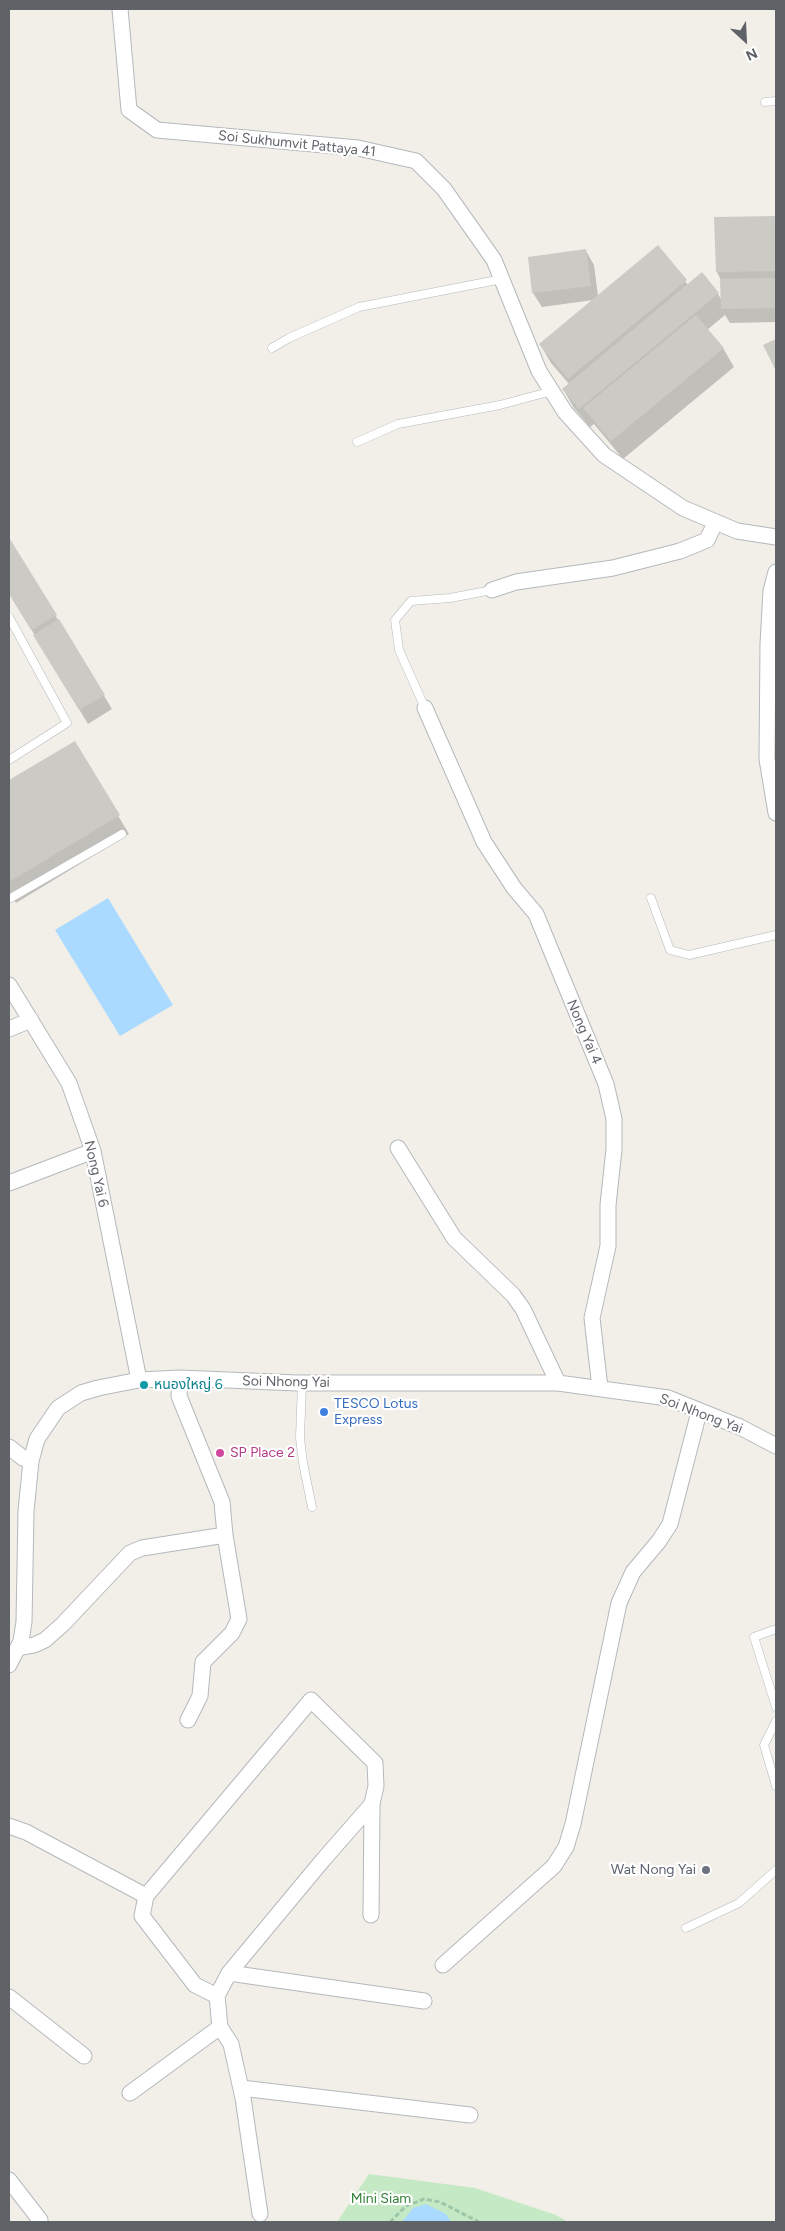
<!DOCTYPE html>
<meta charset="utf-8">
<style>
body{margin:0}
#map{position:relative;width:785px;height:2231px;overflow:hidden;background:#f1efe8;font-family:Figtree,sans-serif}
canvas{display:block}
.frame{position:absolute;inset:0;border:10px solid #5f6368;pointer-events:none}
.north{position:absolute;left:720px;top:15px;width:50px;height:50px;-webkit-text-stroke:4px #fff;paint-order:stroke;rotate:155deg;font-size:14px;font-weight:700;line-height:20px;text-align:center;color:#5f6368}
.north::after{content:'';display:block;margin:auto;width:18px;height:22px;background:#5f6368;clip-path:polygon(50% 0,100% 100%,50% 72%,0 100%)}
</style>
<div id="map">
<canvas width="785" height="2231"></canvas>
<div class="frame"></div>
<div class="north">N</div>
</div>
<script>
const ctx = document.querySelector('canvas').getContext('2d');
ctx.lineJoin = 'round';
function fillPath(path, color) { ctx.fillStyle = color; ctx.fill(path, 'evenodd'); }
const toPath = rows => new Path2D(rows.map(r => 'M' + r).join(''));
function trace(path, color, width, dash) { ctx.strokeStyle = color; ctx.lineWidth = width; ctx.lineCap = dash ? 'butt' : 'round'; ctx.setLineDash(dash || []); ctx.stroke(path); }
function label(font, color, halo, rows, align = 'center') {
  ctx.font = font + ' Figtree,"Noto Sans Thai",sans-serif'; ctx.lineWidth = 4.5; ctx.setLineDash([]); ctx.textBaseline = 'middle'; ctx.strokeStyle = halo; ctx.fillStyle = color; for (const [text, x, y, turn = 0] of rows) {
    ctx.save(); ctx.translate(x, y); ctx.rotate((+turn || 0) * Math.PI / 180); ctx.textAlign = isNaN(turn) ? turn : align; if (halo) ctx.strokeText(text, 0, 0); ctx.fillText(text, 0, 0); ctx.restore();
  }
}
const green = toPath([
 [369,2174,475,2188,556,2215,568,2222,337,2222]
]);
const water = toPath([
 [108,898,173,1005,120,1036,55,930],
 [426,2204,446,2214,451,2222,402,2222,413,2208]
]);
const shadow = toPath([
 [776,217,776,322,730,323,725,315,707,330,723,348,734,367,623,459,594,424,590,427,574,408,563,389,569,384,551,363,540,344,593,300,542,307,533,293,529,258,586,251,594,265,598,296,657,247,688,285,718,294,722,301,721,280,717,272,716,218],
 [9,539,112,709,88,724,9,592],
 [74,742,129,834,16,903,9,891,9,782]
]);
const building = toPath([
 [776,216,776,271,716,272,714,217],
 [658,245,687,280,568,379,539,344],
 [586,249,591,286,532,293,528,257],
 [702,272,719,293,579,409,562,389],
 [776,278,776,308,721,309,720,279],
 [696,315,724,348,611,441,583,408],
 [776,339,776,371,763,345],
 [10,539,57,615,31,630,9,594,9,540],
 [59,619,105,695,79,710,33,635],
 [75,741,120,815,9,882,9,780]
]);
const path = toPath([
 [390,2222,406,2206,424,2199,440,2202,479,2222]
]);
const lane = toPath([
 [765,102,776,101],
 [272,348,289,338,359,307,502,279],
 [357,442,398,424,500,405,552,391],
 [9,617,67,723,9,760],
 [425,708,399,650,395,620,411,601,450,598,492,590],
 [651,898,670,950,689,955,776,935],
 [9,899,122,834],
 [302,1383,300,1438,303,1463,312,1507],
 [776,1629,754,1637,776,1707],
 [776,1721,764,1745,776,1786],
 [686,1928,739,1903,776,1870]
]);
const street = toPath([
 [120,9,129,110,157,130,358,148,416,161,444,189,494,260,539,371,565,412,604,455,683,508,737,531,776,537],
 [776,572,771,591,768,644,767,759,776,813],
 [492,590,516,582,613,568,680,551,707,540,715,523],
 [425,708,484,842,514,888,536,914,606,1084,614,1119,614,1149,608,1205,608,1246,592,1318,600,1388],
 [9,985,69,1083,93,1151,139,1380],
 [9,1029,31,1020],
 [398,1148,454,1238,513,1295,523,1309,558,1383],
 [9,1183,93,1151],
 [180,1378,179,1396,222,1502,225,1535,239,1619,232,1633,203,1662,200,1696,188,1720],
 [9,1447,23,1458,31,1461],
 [18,1648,34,1645,45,1640,63,1624,130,1553,142,1548,225,1535],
 [9,1665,21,1641,24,1622,26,1511,31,1461,37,1439,58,1408,81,1393,98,1388,139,1380,180,1378,297,1383,558,1383,668,1398,740,1427,776,1446],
 [9,1826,26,1832,146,1896,142,1916,195,1985,217,1996,220,2027,231,2044,243,2098,260,2214],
 [146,1896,311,1700,375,1763,376,1786,372,1804,323,1860,229,1973,217,1996],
 [371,1915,372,1804],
 [443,1965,554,1866,566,1847,573,1824,619,1603,633,1572,659,1541,670,1524,699,1412],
 [229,1973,424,2001],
 [9,1997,84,2056],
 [241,2088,470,2115],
 [130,2093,220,2027],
 [9,2180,40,2220]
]);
const markers = [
 [144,1385,5,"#0f9aa8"],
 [324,1412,5,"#3f7fe0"],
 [220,1453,5,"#d1479c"],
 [706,1870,5,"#6b7280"]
];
const streetNames = [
 ["Soi Sukhumvit Pattaya 41",297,144,6],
 ["Nong Yai 4",584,1032,67],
 ["Nong Yai 6",96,1174,77],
 ["Soi Nhong Yai",286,1382,1],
 ["Soi Nhong Yai",701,1414,21]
];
const cultureNames = [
 ["หนองใหญ่ 6",154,1385]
];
const shopNames = [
 ["TESCO Lotus",334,1404],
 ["Express",334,1420]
];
const hotelNames = [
 ["SP Place 2",230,1453]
];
const worshipNames = [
 ["Wat Nong Yai",696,1870]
];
const parkNames = [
 ["Mini Siam",381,2199]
];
fillPath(green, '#c5e8c5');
fillPath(water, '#aadaff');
fillPath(shadow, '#0003');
fillPath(building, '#cccac5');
trace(lane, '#b5b8bc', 9);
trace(street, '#b5b8bc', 17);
trace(path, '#9cc7a9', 3, [5, 2.5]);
trace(lane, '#fff', 8);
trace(street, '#fff', 15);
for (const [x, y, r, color] of markers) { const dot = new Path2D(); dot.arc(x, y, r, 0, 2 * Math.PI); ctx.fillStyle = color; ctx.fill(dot); trace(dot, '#fff', 2); }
label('14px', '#5f6368', '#fff', streetNames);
label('14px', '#0d838f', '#fff', cultureNames, 'left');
label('14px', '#366cbe', '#fff', shopNames, 'left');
label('14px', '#b23c85', '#fff', hotelNames, 'left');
label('14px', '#5b616d', '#fff', worshipNames, 'right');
label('14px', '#348238', '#fff', parkNames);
</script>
